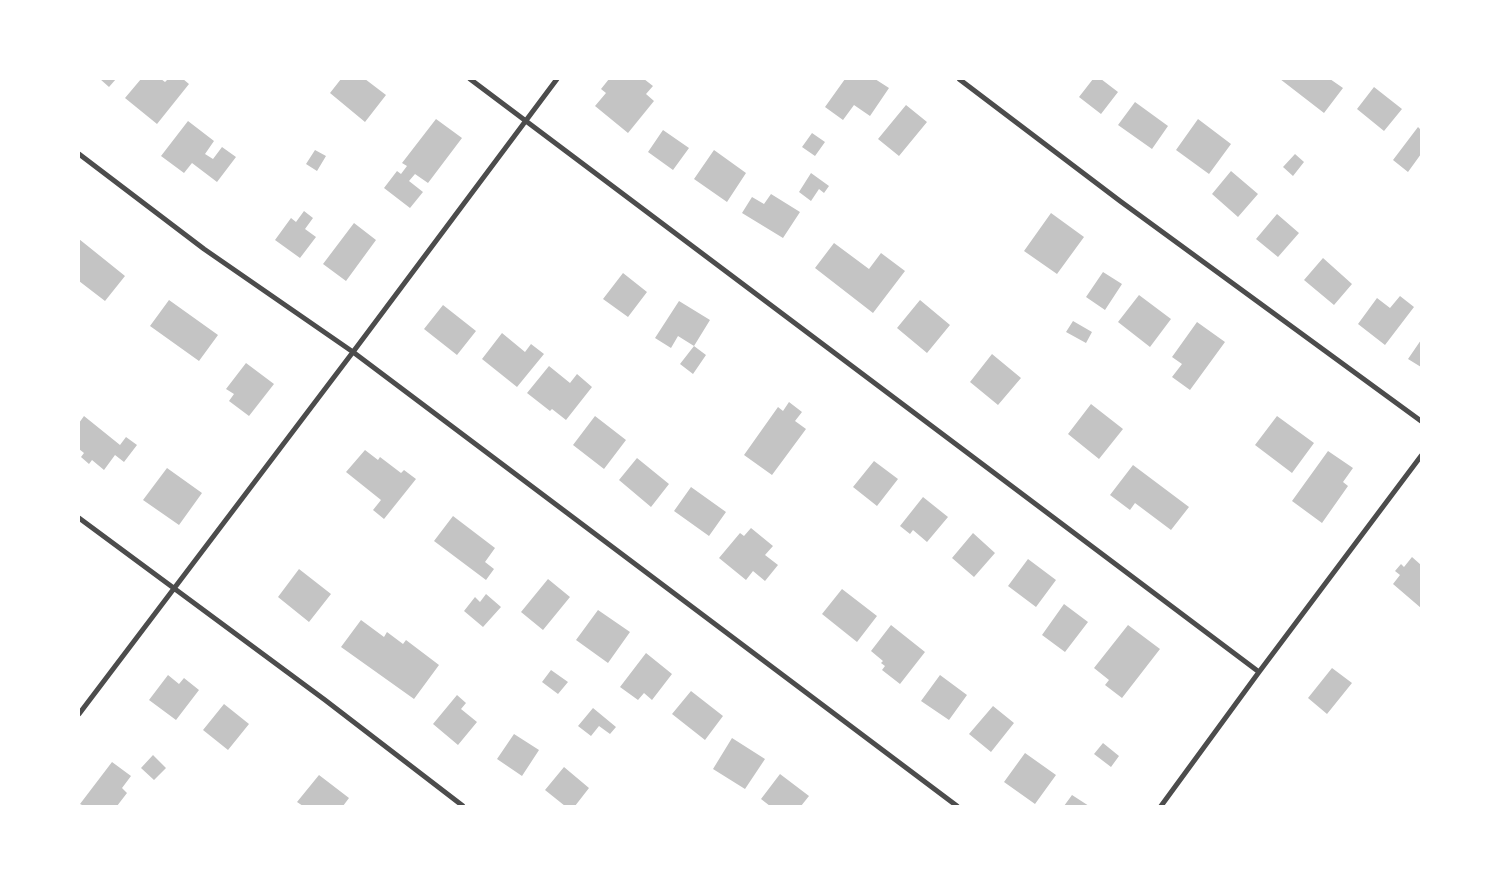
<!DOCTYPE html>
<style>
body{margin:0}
#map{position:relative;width:1500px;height:885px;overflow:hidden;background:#fff;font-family:Spectral,serif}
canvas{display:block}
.frame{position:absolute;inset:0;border:80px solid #fff;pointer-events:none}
</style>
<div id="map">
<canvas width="1500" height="885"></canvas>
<div class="frame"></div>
</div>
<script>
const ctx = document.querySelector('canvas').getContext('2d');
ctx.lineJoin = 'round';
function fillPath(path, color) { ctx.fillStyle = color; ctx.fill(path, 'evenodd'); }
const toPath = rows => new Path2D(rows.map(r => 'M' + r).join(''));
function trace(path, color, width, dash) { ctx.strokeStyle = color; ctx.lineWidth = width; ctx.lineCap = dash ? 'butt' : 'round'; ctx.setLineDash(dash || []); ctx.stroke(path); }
const building = toPath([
 [100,79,116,79,109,87],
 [141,79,161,79,165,82,168,79,183,79,189,84,157,124,125,98],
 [341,79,365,79,386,95,365,122,330,93],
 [609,79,644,79,653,86,646,94,654,101,628,133,595,106,606,93,601,89],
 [845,79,875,79,889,88,870,116,854,105,843,120,825,107],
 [1093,79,1101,79,1118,92,1101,114,1079,97],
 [1280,79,1330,79,1343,88,1324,113],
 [1374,87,1402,109,1384,131,1357,109],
 [1135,102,1168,126,1152,149,1118,125],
 [906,105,927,122,899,156,878,139],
 [436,119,462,138,428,183,415,174,409,181,423,192,410,208,384,188,397,171,401,174,407,166,402,163],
 [1198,119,1231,144,1209,174,1176,150],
 [188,121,214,141,205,154,213,159,222,147,236,157,217,182,192,163,184,173,161,156],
 [1418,127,1421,130,1421,154,1408,172,1393,160],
 [663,130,689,148,673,170,648,152],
 [812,133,825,142,815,156,802,147],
 [315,150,326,156,317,171,306,164],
 [714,150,746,173,727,202,694,179],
 [1295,154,1304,162,1293,176,1283,167],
 [1231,171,1258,194,1238,217,1212,194],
 [811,173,829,186,824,193,819,189,811,201,799,192],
 [771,194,800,212,783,238,742,213,752,197,764,204],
 [304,211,313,218,305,229,316,237,300,258,275,240,291,218,296,222],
 [1051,213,1084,237,1057,274,1024,251],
 [1277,214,1299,233,1278,257,1256,239],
 [354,223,376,240,346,281,323,264],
 [79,239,125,276,105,301,79,281],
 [834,243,869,269,881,253,905,271,873,313,815,268],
 [1323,258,1352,284,1334,305,1304,280],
 [1103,272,1122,284,1105,310,1086,297],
 [623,273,647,292,628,317,603,299],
 [1139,295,1171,319,1150,347,1118,322],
 [1400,296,1414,307,1385,345,1358,324,1377,298,1390,308],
 [169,300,218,335,199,361,150,326],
 [920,300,950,325,927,353,897,328],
 [679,301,710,320,694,346,678,336,671,348,655,338],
 [443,305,476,331,457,355,424,329],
 [1073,321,1092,332,1086,343,1066,332],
 [1197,322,1225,342,1190,390,1172,377,1182,364,1172,357],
 [502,333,525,352,531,344,544,354,517,387,482,359],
 [1421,340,1421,367,1408,359],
 [694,346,706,355,693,374,680,364],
 [992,354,1021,378,998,405,970,382],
 [246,363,274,384,249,416,229,401,234,394,226,389],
 [549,366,570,383,577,374,592,387,566,420,552,409,550,411,527,393],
 [789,402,802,412,795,421,806,429,772,475,744,455,778,407,783,411],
 [1091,404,1123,429,1099,459,1068,434],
 [84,416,120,445,126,437,137,445,124,462,115,455,104,470,92,460,89,464,81,457,84,453,79,449,79,423],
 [595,416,626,440,604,469,573,445],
 [1277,416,1314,443,1292,473,1255,445],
 [365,450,378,460,380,457,401,473,404,470,416,479,384,519,373,510,381,500,346,472],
 [1328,451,1353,468,1343,482,1348,486,1322,523,1292,501],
 [637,458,669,484,651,507,619,480],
 [874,461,898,479,877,506,853,487],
 [1133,465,1189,507,1171,530,1135,503,1130,510,1110,495],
 [167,468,202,493,179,525,143,500],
 [691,487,726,512,709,536,674,511],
 [923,497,948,517,927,542,913,530,910,534,900,526],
 [453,516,495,548,485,562,494,569,486,580,434,541],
 [751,528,773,546,765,555,778,565,765,581,753,571,746,580,719,558,740,533,744,536],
 [973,533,995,553,974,577,952,558],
 [1412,557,1421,565,1421,608,1393,584,1400,575,1395,571,1401,564,1404,567],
 [1028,559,1056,580,1036,607,1008,586],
 [299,569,331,594,309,622,278,597],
 [548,579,570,597,543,630,521,612],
 [842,589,877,616,857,642,822,614],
 [486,594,501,607,483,627,464,611,475,597,480,602],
 [1064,604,1088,622,1065,652,1042,635],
 [598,610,630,632,608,663,576,640],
 [361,620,384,637,387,632,403,644,406,640,439,665,414,699,341,647],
 [891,625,925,652,900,684,882,670,885,666,881,663,883,661,871,651],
 [1128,625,1160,649,1122,698,1105,685,1109,680,1094,668],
 [646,653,672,674,652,700,644,693,638,700,620,687],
 [1332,668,1352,683,1327,714,1308,698],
 [551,670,568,682,558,694,542,682],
 [168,675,179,684,184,678,199,690,176,720,149,700],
 [940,675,967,695,949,720,921,701],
 [691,691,723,716,705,740,672,714],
 [457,695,466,703,461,709,477,722,458,745,433,724],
 [224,704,249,724,228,750,203,730],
 [993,706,1014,723,991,752,969,734],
 [593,708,616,727,610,734,599,726,591,736,578,726],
 [514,734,539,750,522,776,497,759],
 [732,738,765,759,745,789,713,769],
 [1103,743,1119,756,1111,767,1094,754],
 [1025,753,1056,775,1035,804,1004,782],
 [153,755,166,768,154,780,141,768],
 [112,762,131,776,122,788,127,793,117,806,84,806,80,804],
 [564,767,589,788,575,806,565,806,545,790],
 [780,774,809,796,801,806,770,806,761,799],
 [319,775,349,798,343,806,303,806,297,802],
 [1072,795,1089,806,1064,806]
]);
const minor = toPath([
 [470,79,1259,672],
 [959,79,1120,201,1421,421],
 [79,154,204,249,353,352,957,806],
 [79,518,325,700,463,806],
 [79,714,353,352,557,79],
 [1161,806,1259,672,1421,456]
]);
fillPath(building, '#c4c4c4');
trace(minor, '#4c4c4c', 5);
</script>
